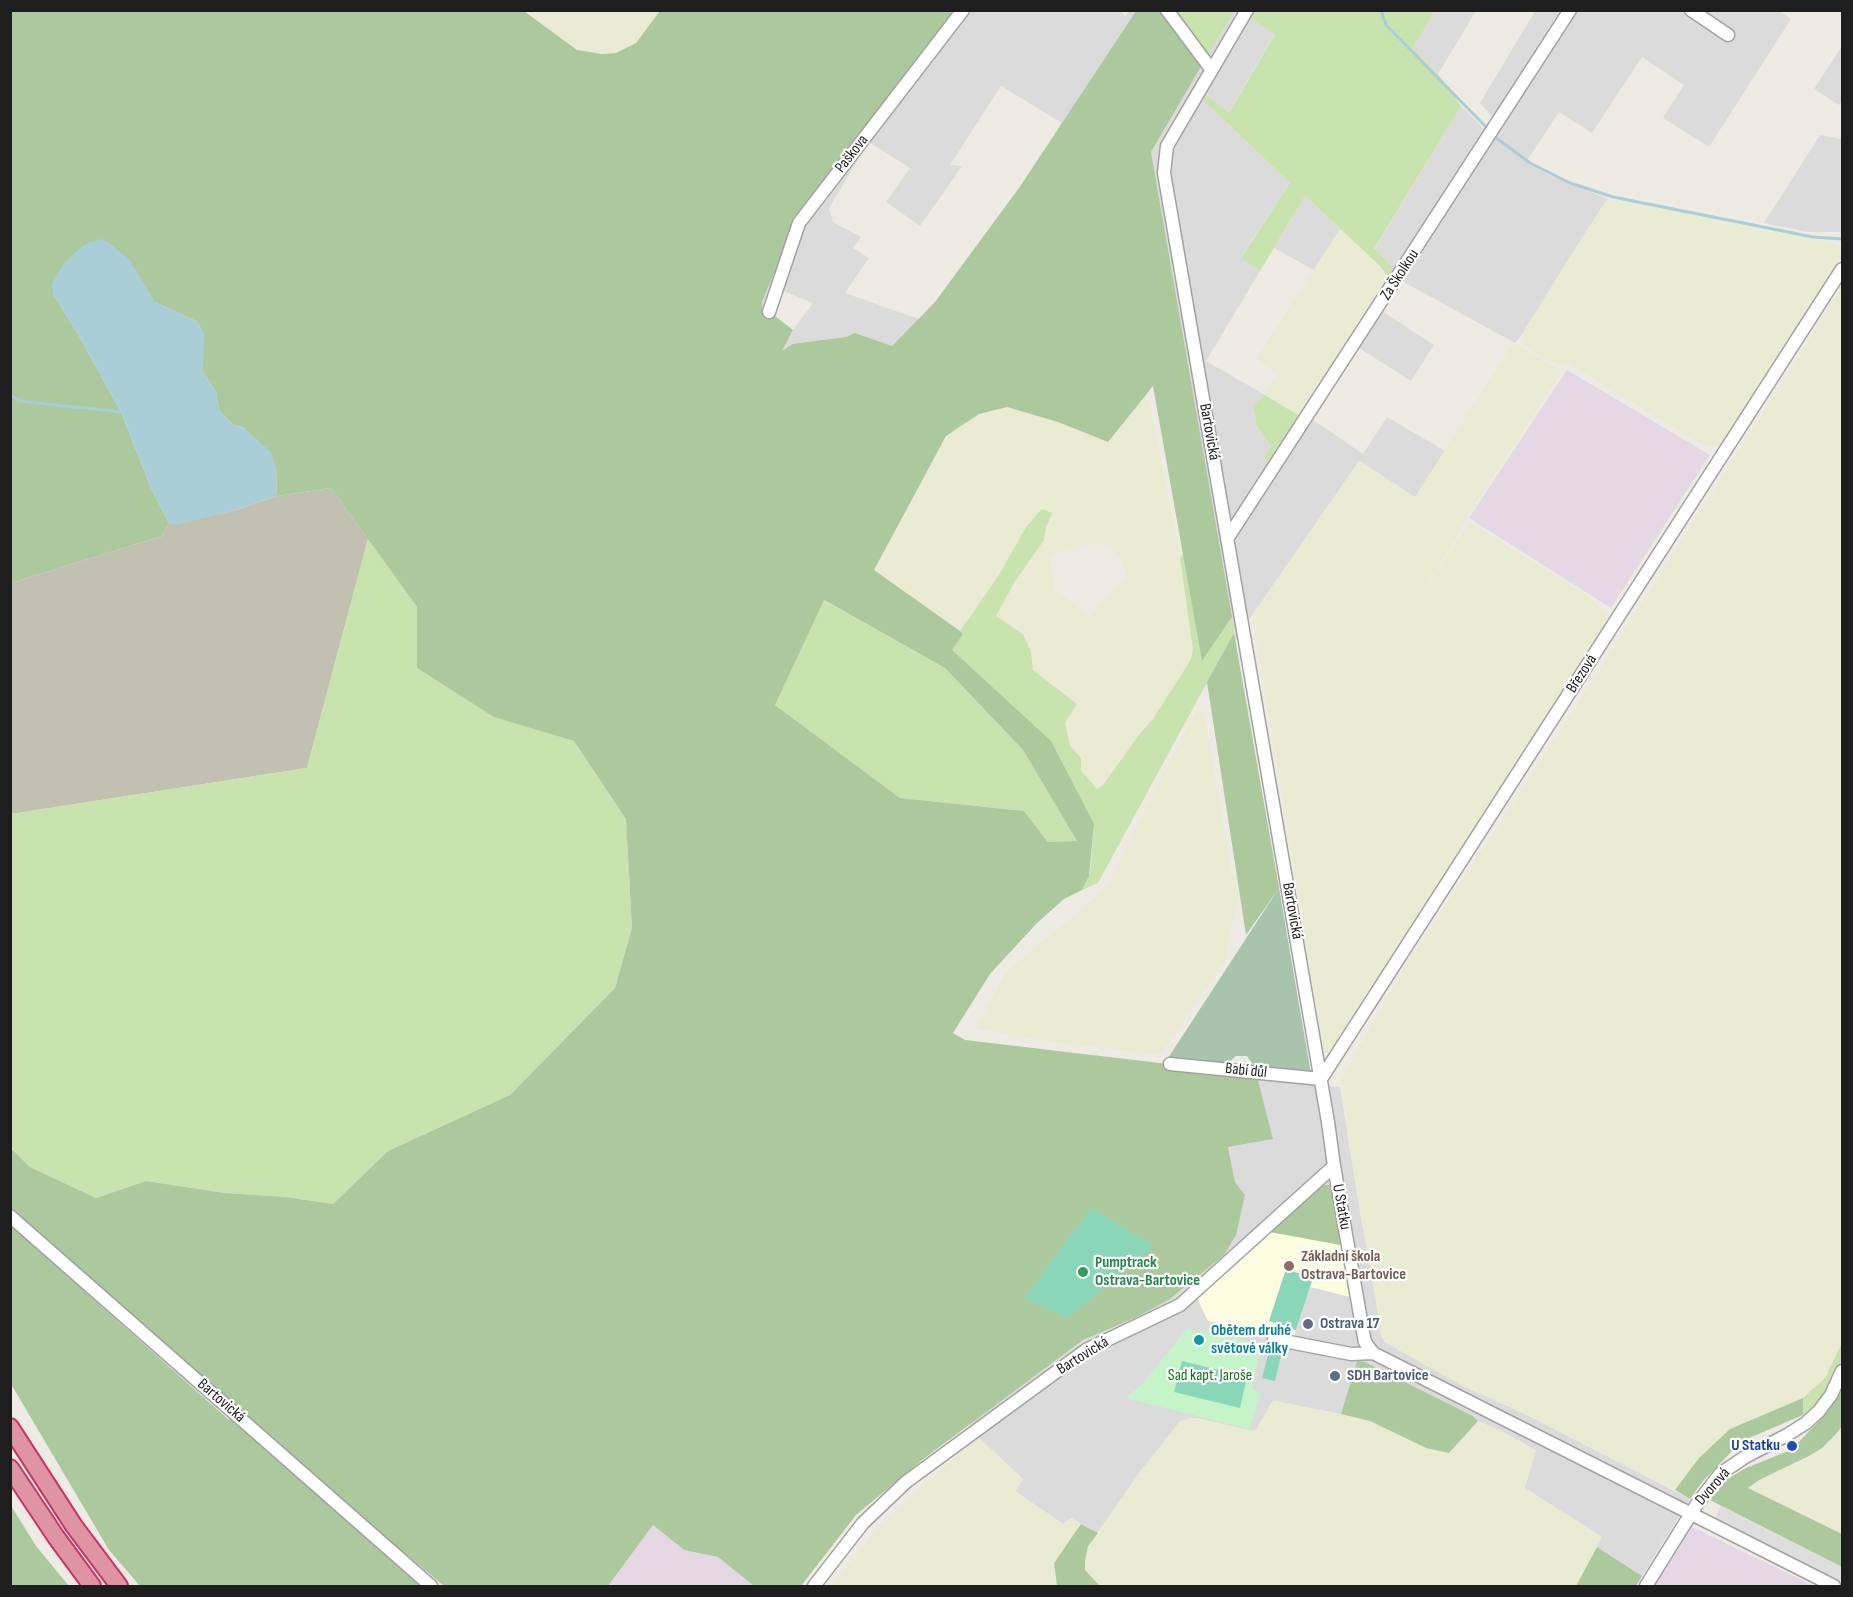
<!DOCTYPE html>
<meta charset="utf-8">
<style>
body{margin:0}
#map{position:relative;width:1853px;height:1597px;overflow:hidden;background:#eeebe5;font-family:"Sofia Sans Condensed",sans-serif}
canvas{display:block}
.frame{position:absolute;inset:0;border:12px solid #1e1e1e;pointer-events:none}
</style>
<div id="map">
<canvas width="1853" height="1597"></canvas>
<div class="frame"></div>
</div>
<script>
const ctx = document.querySelector('canvas').getContext('2d');
ctx.lineJoin = 'round';
function fillPath(path, color) { ctx.fillStyle = color; ctx.fill(path, 'evenodd'); }
const toPath = rows => new Path2D(rows.map(r => 'M' + r).join(''));
function trace(path, color, width, dash) { ctx.strokeStyle = color; ctx.lineWidth = width; ctx.lineCap = dash ? 'butt' : 'round'; ctx.setLineDash(dash || []); ctx.stroke(path); }
function label(font, color, halo, rows, align = 'center') {
  ctx.font = font + ' "Sofia Sans Condensed",sans-serif'; ctx.lineWidth = 4.5; ctx.setLineDash([]); ctx.textBaseline = 'middle'; ctx.strokeStyle = halo; ctx.fillStyle = color; for (const [text, x, y, turn = 0] of rows) {
    ctx.save(); ctx.translate(x, y); ctx.rotate((+turn || 0) * Math.PI / 180); ctx.textAlign = isNaN(turn) ? turn : align; if (halo) ctx.strokeText(text, 0, 0); ctx.fillText(text, 0, 0); ctx.restore();
  }
}
const residential = toPath([
 [1120,10,1125,17,1129,11,1136,11,1062,123,1001,86,950,165,962,166,920,226,886,202,910,168,869,142,829,208,833,222,861,237,853,248,869,258,845,293,919,319,892,346,855,333,846,337,792,344,781,352,793,330,813,303,783,291,775,316,761,312,762,302,797,219,957,11],
 [1778,10,1791,19,1709,147,1663,118,1684,85,1642,57,1592,133,1559,112,1526,162,1545,173,1608,199,1575,249,1522,335,1515,343,1402,281,1382,311,1434,345,1411,381,1359,348,1312,419,1363,454,1387,417,1445,451,1415,497,1359,461,1235,640,1151,152,1202,65,1163,11,1175,11,1208,55,1235,11,1254,11,1250,18,1275,33,1228,114,1207,94,1202,99,1290,183,1241,257,1260,271,1206,361,1265,395,1252,409,1255,415,1256,425,1271,446,1270,467,1396,271,1374,250,1461,106,1487,132,1495,120,1480,103,1535,11],
 [1435,11,1476,11,1438,74,1413,48],
 [1842,46,1842,100,1839,105,1814,89],
 [1820,135,1842,139,1842,232,1808,232,1764,223],
 [1305,196,1340,229,1314,270,1274,248],
 [1258,1080,1340,1087,1361,1218,1375,1288,1380,1332,1385,1342,1461,1385,1523,1413,1690,1499,1642,1576,1597,1547,1601,1538,1525,1488,1504,1432,1478,1421,1473,1416,1365,1362,1357,1361,1341,1414,1275,1401,1272,1402,1256,1430,1253,1431,1189,1418,1142,1469,1098,1533,1071,1518,1063,1524,1015,1491,1023,1479,979,1438,970,1424,1083,1340,1135,1318,1170,1299,1224,1255,1245,1195,1235,1182,1228,1147,1273,1139]
]);
const industrial = toPath([
 [1567,370,1710,455,1611,608,1469,518],
 [1686,1524,1814,1586,1653,1586],
 [653,1525,684,1550,718,1557,754,1586,608,1586]
]);
const education = toPath([
 [1270,1232,1341,1245,1350,1297,1310,1287,1293,1340,1208,1321,1197,1299]
]);
const construction = toPath([
 [331,488,368,539,307,768,11,814,11,583,162,536,169,523,176,524,236,510,277,496]
]);
const farmland = toPath([
 [524,11,660,11,636,43,616,53,602,54,577,50],
 [1611,200,1685,211,1757,229,1827,241,1838,246,1842,251,1842,257,1839,265,1725,444,1709,446,1700,443,1571,365,1555,363,1530,350,1522,341,1525,329,1575,249,1601,208,1606,202],
 [1340,229,1379,265,1391,281,1301,417,1265,395,1278,374,1256,359],
 [1842,288,1842,1343,1825,1378,1814,1390,1803,1398,1730,1429,1699,1458,1675,1490,1523,1413,1461,1385,1404,1353,1382,1338,1349,1145,1341,1080,1406,965,1565,724],
 [1514,347,1522,348,1562,371,1466,519,1446,555,1349,704,1470,522,1595,601,1606,617,1606,625,1603,632,1503,783,1336,1049,1328,1057,1325,1051,1320,1029,1252,615,1360,461,1415,497,1509,349],
 [1144,395,1149,401,1178,546,1193,650,1190,661,1153,719,1141,732,1102,785,1097,789,1081,770,1081,758,1070,747,1065,723,1077,704,1033,669,1031,652,1023,634,996,616,1014,583,1044,540,1046,528,1027,527,999,575,960,631,874,570,946,436,979,414,1007,407,1058,422,1108,441],
 [1086,544,1109,545,1119,557,1126,572,1125,579,1089,617,1055,589,1050,560,1053,554,1058,552,1070,551],
 [1200,709,1204,713,1232,874,1238,889,1236,908,1227,948,1227,957,1160,1055,1038,1040,976,1028,1007,971,1095,898,1109,883,1158,783,1196,712],
 [1275,1401,1370,1421,1405,1438,1451,1452,1476,1422,1504,1432,1536,1450,1525,1488,1601,1536,1601,1538,1576,1586,1100,1586,1085,1570,1086,1555,1088,1546,1142,1469,1180,1421,1189,1418,1198,1418,1253,1431,1256,1430,1272,1402],
 [1842,1426,1842,1534,1748,1488,1759,1480,1797,1463,1822,1448],
 [979,1438,1023,1479,1015,1491,1063,1524,1071,1518,1081,1524,1054,1563,1057,1586,832,1586,878,1528,923,1485]
]);
const grass = toPath([
 [1175,11,1235,11,1208,55],
 [1254,11,1435,11,1413,48,1438,74,1461,106,1374,249,1397,272,1391,281,1379,265,1305,196,1260,271,1241,258,1290,183,1202,99,1206,94,1229,113,1275,34,1250,18],
 [1265,395,1301,417,1270,467,1264,459,1271,446,1256,425,1255,415,1252,408],
 [1042,509,1052,513,1046,528,1044,540,1014,583,996,616,1023,634,1031,652,1033,670,1077,704,1065,723,1070,746,1081,758,1081,770,1097,789,1103,785,1141,732,1153,719,1190,661,1193,650,1180,558,1183,553,1202,660,1232,617,1234,633,1098,883,1082,890,1090,873,1094,824,951,649,963,634,960,631,999,575,1026,527],
 [368,539,417,607,417,668,494,716,574,741,626,819,632,928,615,988,510,1095,388,1151,333,1204,286,1197,225,1193,146,1181,96,1198,30,1167,11,1147,11,814,307,768],
 [823,600,945,668,1023,750,1077,841,1048,842,1024,811,900,798,775,705],
 [1842,1343,1842,1362,1833,1382,1822,1399,1803,1415,1803,1398,1825,1378]
]);
const forest = toPath([
 [11,11,524,11,577,50,602,54,616,53,636,43,660,11,957,11,797,219,762,302,762,312,775,316,793,330,782,351,792,344,846,337,855,333,892,346,935,302,1019,188,1136,11,1163,11,1202,65,1151,152,1232,617,1202,661,1153,386,1108,442,1058,422,1007,407,979,414,946,436,874,570,960,631,963,634,952,650,1051,741,1094,824,1089,876,1082,890,1064,899,1037,923,990,974,953,1033,965,1040,1168,1064,1169,1071,1258,1080,1273,1139,1228,1147,1235,1182,1245,1195,1236,1235,1224,1255,1170,1299,1135,1318,1083,1340,922,1460,856,1515,801,1586,754,1586,718,1557,684,1550,653,1525,608,1586,444,1586,407,1555,400,1565,426,1586,140,1586,109,1550,11,1384,11,1226,229,1420,235,1408,11,1216,10,1147,30,1167,96,1198,146,1181,225,1193,286,1197,333,1204,388,1151,510,1095,615,988,632,928,626,819,574,741,494,717,417,668,417,607,331,488,277,496,276,467,244,428,232,424,219,410,216,392,203,372,198,322,155,302,53,294,78,334,121,412,151,488,169,523,162,536,11,583],
 [824,600,945,668,1023,750,1077,841,1048,842,1024,811,900,798,775,705],
 [1234,633,1279,888,1246,935,1207,682],
 [1323,1185,1329,1185,1333,1190,1341,1245,1270,1232],
 [1357,1361,1365,1362,1473,1416,1478,1421,1449,1453,1426,1448,1370,1421,1341,1414],
 [1842,1386,1842,1426,1836,1434,1822,1448,1809,1456,1759,1480,1748,1488,1842,1534,1842,1567,1710,1500,1726,1480,1746,1468,1791,1450,1825,1415],
 [1803,1398,1803,1415,1742,1441,1703,1481,1690,1499,1675,1490,1699,1458,1730,1429],
 [10,1504,36,1546,69,1586,11,1586],
 [1081,1524,1098,1533,1088,1546,1085,1562,1085,1570,1100,1586,1057,1586,1054,1563],
 [1597,1547,1642,1576,1636,1586,1576,1586]
]);
const cemetery = toPath([
 [1279,888,1311,1074,1256,1069,1247,1056,1236,1056,1226,1065,1168,1058]
]);
const park = toPath([
 [1187,1329,1262,1344,1252,1389,1261,1394,1249,1429,1126,1398,1144,1382]
]);
const pitch = toPath([
 [1091,1208,1154,1246,1067,1318,1024,1298],
 [1286,1269,1313,1278,1296,1330,1269,1321],
 [1270,1348,1282,1351,1275,1381,1262,1378],
 [1182,1361,1247,1377,1240,1408,1174,1392]
]);
const parking = toPath([
 [1721,1506,1842,1567,1842,1586,1834,1586,1712,1525]
]);
const water = toPath([
 [99,239,108,242,129,259,155,302,198,322,204,333,203,372,216,392,219,410,232,424,244,428,271,452,276,467,277,496,236,510,176,525,169,523,151,488,121,412,78,334,53,294,52,284,64,263,84,245]
]);
const stream = toPath([
 [1381,10,1386,25,1489,130],
 [1495,137,1530,163,1570,183,1613,197,1813,237,1842,239],
 [10,395,20,401,121,412]
]);
const minor = toPath([
 [1167,10,1211,69],
 [1691,10,1728,35],
 [769,312,799,223,963,10],
 [1227,539,1570,10],
 [1170,1064,1321,1079,1842,269],
 [1334,1166,1363,1332,1365,1342,1373,1353,1834,1586],
 [10,1216,431,1586],
 [1274,1339,1351,1354,1373,1353],
 [814,1586,863,1523,906,1482,1086,1350,1180,1305,1334,1166,1328,1122,1164,173,1167,146,1247,10],
 [1646,1586,1697,1504,1720,1474,1745,1457,1787,1435,1806,1423,1819,1411,1831,1395,1842,1371]
]);
const highway = toPath([
 [10,1427,74,1526,119,1586],
 [10,1468,56,1537,92,1586]
]);
const markers = [
 [1289,1266,6,"#8d6e63"],
 [1083,1272,6,"#2e9e5b"],
 [1308,1324,6,"#5c6f8a"],
 [1199,1340,6,"#0f9aa8"],
 [1335,1376,6,"#5c6f8a"],
 [1792,1446,6,"#1a4fb4"]
];
const streetNames = [
 ["Paškova",852,154,-52],
 ["Za Školkou",1400,275,-57],
 ["Bartovická",1209,432,80],
 ["Březová",1582,674,-57],
 ["Bartovická",1292,911,80],
 ["Babí důl",1246,1071,6],
 ["U Statku",1341,1207,80],
 ["Bartovická",1083,1356,-32],
 ["Bartovická",221,1401,41],
 ["Dvorová",1713,1487,-49]
];
const educationNames = [
 ["Základní škola",1301,1257],
 ["Ostrava-Bartovice",1301,1275]
];
const leisureNames = [
 ["Pumptrack",1095,1263],
 ["Ostrava-Bartovice",1095,1281]
];
const serviceNames = [
 ["Ostrava 17",1320,1324],
 ["SDH Bartovice",1347,1376]
];
const cultureNames = [
 ["Obětem druhé",1211,1331],
 ["světové války",1211,1349]
];
const parkNames = [
 ["Sad kapt. Jaroše",1210,1376]
];
const transitNames = [
 ["U Statku",1780,1446]
];
fillPath(residential, '#dcdbdb');
fillPath(industrial, '#e6d7e4');
fillPath(education, '#fcfce0');
fillPath(construction, '#c2c1b1');
fillPath(farmland, '#e9ebd2');
fillPath(grass, '#c9e3af');
fillPath(forest, '#abc99d');
fillPath(cemetery, '#a8c5ac');
fillPath(park, '#c6f4c9');
fillPath(pitch, '#8ad6b8');
fillPath(parking, '#dedede');
fillPath(water, '#a9ced8');
trace(stream, '#a9ced8', 3);
trace(minor, '#a2a2a2', 15);
trace(highway, '#c93569', 20);
trace(minor, '#fff', 12);
trace(highway, '#de94a2', 16);
for (const [x, y, r, color] of markers) { const dot = new Path2D(); dot.arc(x, y, r, 0, 2 * Math.PI); ctx.fillStyle = color; ctx.fill(dot); trace(dot, '#fff', 2); }
label('16px', '#1e1e1e', '#fff', streetNames);
label('bold 16px', '#785e54', '#fff', educationNames, 'left');
label('bold 16px', '#27864d', '#fff', leisureNames, 'left');
label('bold 16px', '#4e5e75', '#fff', serviceNames, 'left');
label('bold 16px', '#0d838f', '#fff', cultureNames, 'left');
label('16px', '#16721d', '#fff', parkNames);
label('bold 16px', '#164399', '#fff', transitNames, 'right');
</script>
